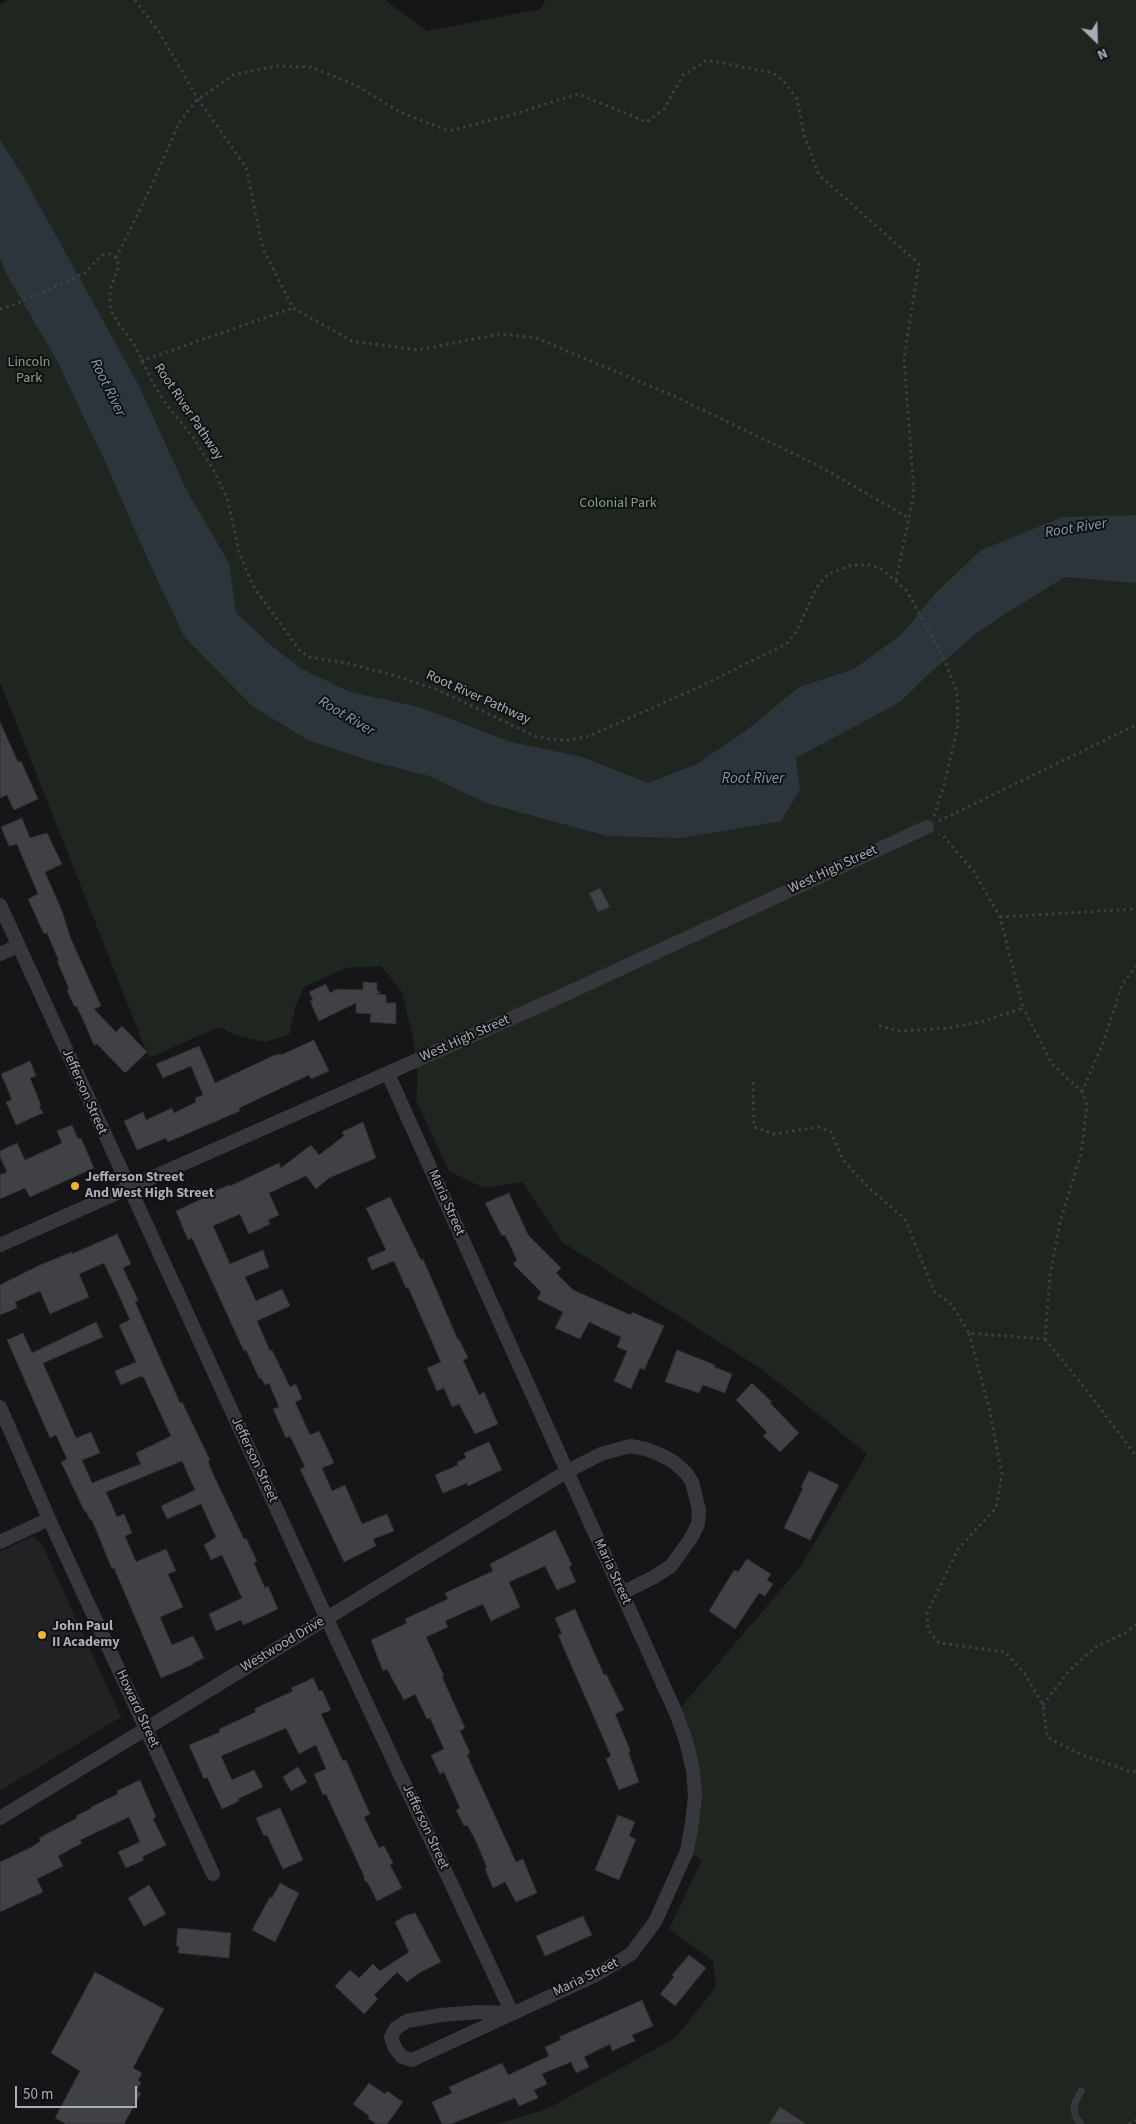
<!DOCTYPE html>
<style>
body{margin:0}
#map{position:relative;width:1136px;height:2124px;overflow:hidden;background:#161618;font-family:"Source Sans 3",sans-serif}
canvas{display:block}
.north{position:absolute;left:1071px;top:15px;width:50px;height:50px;-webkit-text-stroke:4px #111113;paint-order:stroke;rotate:156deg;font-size:14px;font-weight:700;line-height:20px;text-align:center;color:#a8adb8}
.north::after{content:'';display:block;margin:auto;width:18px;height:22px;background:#a8adb8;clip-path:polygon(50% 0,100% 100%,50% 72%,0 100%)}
.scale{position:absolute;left:15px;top:2086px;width:122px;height:22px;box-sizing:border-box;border:2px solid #a8adb8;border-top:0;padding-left:6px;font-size:15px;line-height:18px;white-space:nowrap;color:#a8adb8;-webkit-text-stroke:4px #111113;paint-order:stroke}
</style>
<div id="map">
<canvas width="1136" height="2124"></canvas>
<div class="north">N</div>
<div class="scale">50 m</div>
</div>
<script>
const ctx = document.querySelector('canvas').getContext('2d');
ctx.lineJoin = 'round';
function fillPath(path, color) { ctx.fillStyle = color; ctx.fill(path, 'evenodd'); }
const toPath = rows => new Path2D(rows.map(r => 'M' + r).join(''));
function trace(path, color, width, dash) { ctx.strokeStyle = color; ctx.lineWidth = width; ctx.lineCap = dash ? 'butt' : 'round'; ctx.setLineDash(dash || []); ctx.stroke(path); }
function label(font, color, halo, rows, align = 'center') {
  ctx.font = font + ' "Source Sans 3",sans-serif'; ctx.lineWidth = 4; ctx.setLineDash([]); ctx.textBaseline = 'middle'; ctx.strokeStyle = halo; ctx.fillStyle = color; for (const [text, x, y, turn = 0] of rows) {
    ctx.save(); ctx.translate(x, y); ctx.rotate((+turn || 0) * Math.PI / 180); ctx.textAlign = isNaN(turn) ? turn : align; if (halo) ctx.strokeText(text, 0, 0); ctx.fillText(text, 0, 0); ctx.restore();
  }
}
const built = toPath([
 [33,1536,42,1544,121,1717,0,1791,0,1552]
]);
const green = toPath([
 [8,0,385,0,427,31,541,9,545,0,1136,0,1136,515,1119,515,1136,526,1136,2124,498,2124,547,2109,675,2038,716,1987,713,1961,669,1929,702,1860,687,1851,695,1796,676,1713,801,1566,867,1454,763,1370,562,1242,522,1182,484,1188,449,1171,416,1100,418,1080,413,1037,402,992,381,966,346,968,304,987,296,1005,289,1035,265,1042,235,1035,219,1027,149,1058,0,682,0,258,8,277,57,361,69,386,22,174,0,140,0,5]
]);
const water = toPath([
 [0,140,22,174,138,384,187,491,229,563,236,613,272,646,300,668,350,692,419,707,511,742,582,757,648,783,697,764,747,730,799,687,854,669,902,634,935,594,981,550,1063,517,1136,515,1136,583,1065,577,1003,615,973,636,930,673,900,702,796,758,800,790,781,821,682,838,607,836,486,803,429,776,367,760,308,740,252,706,184,636,149,562,103,457,57,361,8,277,0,258]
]);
const building = toPath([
 [0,722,18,762,21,761,38,799,14,810,7,795,0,798,0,722],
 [22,818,30,838,47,833,62,864,45,872,62,911,71,939,101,1006,94,1009,116,1032,122,1026,147,1052,125,1073,97,1044,94,1045,81,1015,76,1006,74,1006,67,990,69,989,67,984,57,961,59,961,47,933,44,934,28,899,38,894,17,844,9,846,1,827,22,818],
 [600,888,610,907,598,912,589,893,600,888],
 [363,982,377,983,377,991,381,992,376,994,386,995,386,1003,396,1003,396,1024,370,1022,371,1014,356,1013,356,1003,319,1021,310,1001,313,1000,309,992,326,984,330,993,337,989,363,990,363,982],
 [314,1040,329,1071,311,1079,309,1075,239,1108,240,1111,168,1142,166,1138,137,1150,124,1121,143,1112,146,1120,172,1108,174,1113,196,1102,195,1098,203,1095,191,1066,163,1078,156,1064,199,1046,215,1083,275,1055,281,1054,281,1055,314,1040],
 [30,1061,36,1076,30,1078,41,1105,39,1106,43,1113,16,1125,6,1102,12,1100,1,1074,30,1061],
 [363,1122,376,1158,329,1178,316,1189,306,1176,269,1193,279,1215,268,1220,270,1224,249,1234,240,1214,213,1226,230,1264,263,1250,269,1267,245,1277,256,1301,282,1289,290,1306,257,1321,270,1351,272,1350,290,1387,296,1384,302,1399,295,1402,310,1435,319,1431,334,1463,322,1468,332,1491,345,1485,362,1524,387,1514,394,1531,373,1539,376,1546,344,1562,300,1469,305,1467,290,1436,286,1438,273,1409,279,1407,269,1383,265,1385,261,1378,259,1378,246,1350,244,1351,192,1238,188,1240,176,1211,210,1195,209,1193,229,1185,230,1186,279,1163,281,1168,311,1145,319,1155,344,1136,342,1132,363,1122],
 [72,1125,78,1139,81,1138,94,1168,30,1197,25,1188,0,1199,0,1175,7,1172,0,1157,0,1151,17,1143,25,1160,62,1143,57,1131,72,1125],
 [509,1193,528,1235,561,1268,556,1273,573,1290,631,1315,632,1312,664,1326,644,1370,640,1368,631,1389,614,1381,627,1351,617,1347,621,1337,589,1322,580,1339,555,1328,563,1312,537,1299,541,1292,513,1264,517,1260,505,1235,502,1236,485,1203,509,1193],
 [390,1197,421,1260,423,1259,458,1340,459,1339,468,1358,463,1360,479,1395,484,1392,498,1424,475,1434,459,1404,452,1407,444,1388,437,1391,427,1368,441,1362,408,1287,406,1288,394,1261,372,1270,367,1258,386,1250,366,1208,390,1197],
 [117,1234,131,1264,123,1268,138,1300,135,1302,180,1403,182,1402,210,1460,208,1461,213,1474,244,1539,246,1538,257,1561,254,1563,265,1588,268,1586,278,1609,243,1625,241,1620,216,1631,209,1614,242,1598,222,1555,211,1560,204,1545,216,1537,201,1504,167,1519,161,1506,195,1490,182,1461,106,1492,117,1517,124,1514,132,1533,125,1536,136,1562,166,1549,176,1571,168,1574,183,1607,160,1617,172,1645,193,1636,204,1658,193,1663,194,1664,161,1678,114,1568,112,1569,92,1520,90,1520,86,1511,85,1512,61,1462,67,1459,56,1435,50,1438,7,1340,23,1333,32,1353,96,1322,103,1337,43,1363,76,1438,91,1432,100,1453,82,1460,92,1483,141,1464,136,1453,171,1436,144,1378,141,1376,121,1385,115,1371,136,1362,119,1325,130,1320,117,1291,104,1263,79,1274,89,1297,50,1314,40,1291,15,1302,17,1308,0,1315,0,1285,40,1265,72,1252,72,1254,117,1234],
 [677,1350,715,1365,714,1367,732,1374,725,1393,703,1385,699,1393,665,1382,677,1350],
 [752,1383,772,1402,770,1403,799,1433,780,1452,763,1436,767,1432,736,1400,752,1383],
 [489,1442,502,1470,468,1486,467,1483,443,1493,435,1475,458,1465,457,1462,466,1458,464,1453,489,1442],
 [809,1471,839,1485,810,1540,784,1528,803,1488,801,1487,809,1471],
 [555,1530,572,1565,569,1567,576,1582,557,1590,545,1566,509,1582,520,1607,491,1621,483,1604,445,1621,448,1627,426,1637,444,1676,442,1677,465,1728,460,1731,470,1753,467,1755,516,1862,523,1859,537,1893,516,1902,505,1882,493,1888,485,1869,487,1868,475,1839,467,1825,464,1826,456,1810,460,1808,444,1772,440,1774,431,1755,444,1749,430,1718,427,1719,415,1694,404,1700,387,1669,383,1671,371,1640,407,1623,405,1619,448,1599,445,1593,493,1571,490,1564,555,1530],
 [747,1559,771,1574,767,1580,773,1584,765,1596,759,1593,735,1629,709,1611,734,1570,738,1572,747,1559],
 [575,1609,604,1675,606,1674,624,1710,615,1714,630,1750,629,1754,639,1782,619,1790,606,1759,611,1756,558,1635,562,1634,555,1618,575,1609],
 [313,1678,319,1691,322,1690,331,1710,321,1714,343,1761,346,1760,370,1814,364,1817,379,1848,384,1846,393,1863,390,1865,402,1888,377,1901,368,1883,364,1880,364,1876,326,1794,323,1795,314,1774,326,1769,316,1745,299,1754,286,1728,221,1756,232,1780,254,1770,263,1787,238,1799,239,1801,222,1809,207,1777,204,1779,189,1745,220,1732,219,1729,256,1712,254,1709,293,1691,291,1688,313,1678],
 [298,1767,307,1782,291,1791,283,1777,298,1767],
 [140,1780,156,1817,153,1819,166,1845,142,1857,144,1860,126,1868,118,1852,140,1842,129,1817,80,1840,82,1843,58,1856,63,1866,37,1879,43,1892,0,1912,0,1862,32,1847,41,1841,39,1838,77,1818,76,1816,92,1808,91,1807,118,1794,117,1791,140,1780],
 [280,1808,303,1860,283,1869,267,1835,264,1836,256,1818,280,1808],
 [618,1815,635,1822,629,1836,636,1839,619,1880,595,1870,618,1815],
 [280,1883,299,1893,275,1942,252,1930,270,1897,272,1898,280,1883],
 [149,1885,166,1914,144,1926,128,1898,149,1885],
 [415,1913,441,1962,419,1973,407,1982,397,1972,374,1995,378,1999,364,2014,335,1986,350,1970,359,1978,373,1964,380,1971,409,1952,395,1922,405,1916,415,1913],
 [583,1916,592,1935,545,1956,536,1936,583,1916],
 [178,1928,231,1933,229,1958,178,1953,179,1946,176,1946,178,1928],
 [689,1955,706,1968,675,2006,660,1994,674,1977,672,1975,689,1955],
 [95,1972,164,2009,133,2068,142,2073,138,2081,141,2082,137,2091,141,2093,124,2124,66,2124,55,2118,80,2071,51,2053,95,1972],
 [642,2000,653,2026,632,2035,635,2041,612,2051,610,2044,584,2057,589,2067,576,2073,571,2062,542,2074,547,2084,534,2090,538,2098,519,2106,515,2098,451,2124,442,2124,432,2102,452,2093,449,2087,502,2063,508,2075,549,2056,545,2047,561,2040,559,2037,642,2000],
 [369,2083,385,2094,387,2091,403,2102,387,2124,376,2124,368,2118,369,2116,353,2104,369,2083],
 [780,2107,806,2124,769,2124,780,2107]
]);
const path = toPath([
 [135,0,159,32,198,99,246,167,263,249,293,308,352,341,418,350,500,334,536,338,674,396,817,465,909,518],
 [116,258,152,185,179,123,196,101,233,75,276,66,311,67,357,86,400,112,449,131,511,115,578,94,647,122,664,109,683,75,707,60,773,73,784,82,797,99,804,135,819,175,919,264,904,358,914,493,896,581],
 [0,309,16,304,85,273,102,255,110,254,116,258,119,265,110,290,110,304,113,315,135,346,153,383,166,404,193,437,213,469,227,498,240,555,253,586,300,651,309,657,347,663,393,675,438,690,535,736,549,739,569,740,589,736,699,687,786,644,795,634,817,587,828,574,852,565,869,565,880,568,907,591,945,661,957,692,958,725,945,782,934,816],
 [141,361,293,308],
 [939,821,1136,725],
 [1000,917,1136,909],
 [879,1026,899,1031,948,1028,984,1021,1023,1008,1000,917,974,872,944,837,939,834],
 [753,1082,754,1127,774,1134,818,1127,831,1132,843,1160,868,1187,905,1219,934,1291,952,1305,969,1333,1045,1339,1050,1276,1060,1222,1081,1154,1087,1105,1082,1092,1052,1064,1023,1008],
 [1082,1092,1103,1043,1122,985,1136,966],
 [969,1333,989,1408,1002,1474,996,1508,958,1549,927,1613,928,1630,939,1643,1005,1652,1025,1674,1043,1705,1047,1737,1080,1754,1129,1771,1136,1772],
 [1045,1339,1091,1396,1136,1456],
 [1043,1705,1068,1672,1095,1647,1125,1633,1136,1625],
 [1129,2124,1136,2120]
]);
const service = toPath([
 [1081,2124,1075,2116,1074,2105,1081,2091]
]);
const minor = toPath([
 [0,905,327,1619,512,2013],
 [0,954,18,946],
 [388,1074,676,1713,686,1741,693,1770,695,1796,692,1823,687,1851,655,1922,631,1954,594,1976,412,2060,402,2057,395,2048,391,2037,396,2028,407,2021,441,2015,478,2012,512,2013],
 [0,1245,557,998,927,827],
 [0,1407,49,1519,213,1874],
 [0,1542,49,1519],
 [0,1818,566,1472,601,1454,630,1446,646,1449,661,1455,674,1462,686,1473,692,1482,699,1510,698,1524,691,1538,671,1566,654,1577,622,1593]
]);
const markers = [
 [75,1186,5,"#f2b134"],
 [42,1635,5,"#f2b134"]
];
const parkNames = [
 ["Lincoln",29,363],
 ["Park",29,379],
 ["Colonial Park",618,504]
];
const streetNames = [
 ["Root River Pathway",188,412,56],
 ["Root River Pathway",478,698,24],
 ["West High Street",833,870,-25],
 ["West High Street",465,1039,-24],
 ["Jefferson Street",84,1092,66],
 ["Maria Street",446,1203,66],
 ["Jefferson Street",254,1460,65],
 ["Maria Street",612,1572,65],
 ["Westwood Drive",283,1645,-31],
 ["Howard Street",137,1709,65],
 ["Jefferson Street",425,1827,65],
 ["Maria Street",586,1978,-26]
];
const poiNames = [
 ["Jefferson Street",85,1178],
 ["And West High Street",85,1194],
 ["John Paul",52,1627],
 ["II Academy",52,1643]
];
const waterNames = [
 ["Root River",107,388,64],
 ["Root River",1076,529,-9],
 ["Root River",346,717,31],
 ["Root River",753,780]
];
fillPath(built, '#222225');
fillPath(green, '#1e261f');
fillPath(water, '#2c353c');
fillPath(building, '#404145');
trace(building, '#303034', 1);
trace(path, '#3d3f44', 3, [2.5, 4]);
trace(service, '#37383d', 7);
trace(minor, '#37383d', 14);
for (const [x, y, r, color] of markers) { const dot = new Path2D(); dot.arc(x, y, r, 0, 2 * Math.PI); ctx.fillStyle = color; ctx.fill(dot); trace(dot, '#111113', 2); }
label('14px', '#7fa381', '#111113', parkNames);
label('14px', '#a8adb8', '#111113', streetNames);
label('bold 14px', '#a8adb8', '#111113', poiNames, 'left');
label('italic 15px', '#7f9bb3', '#111113', waterNames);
</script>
